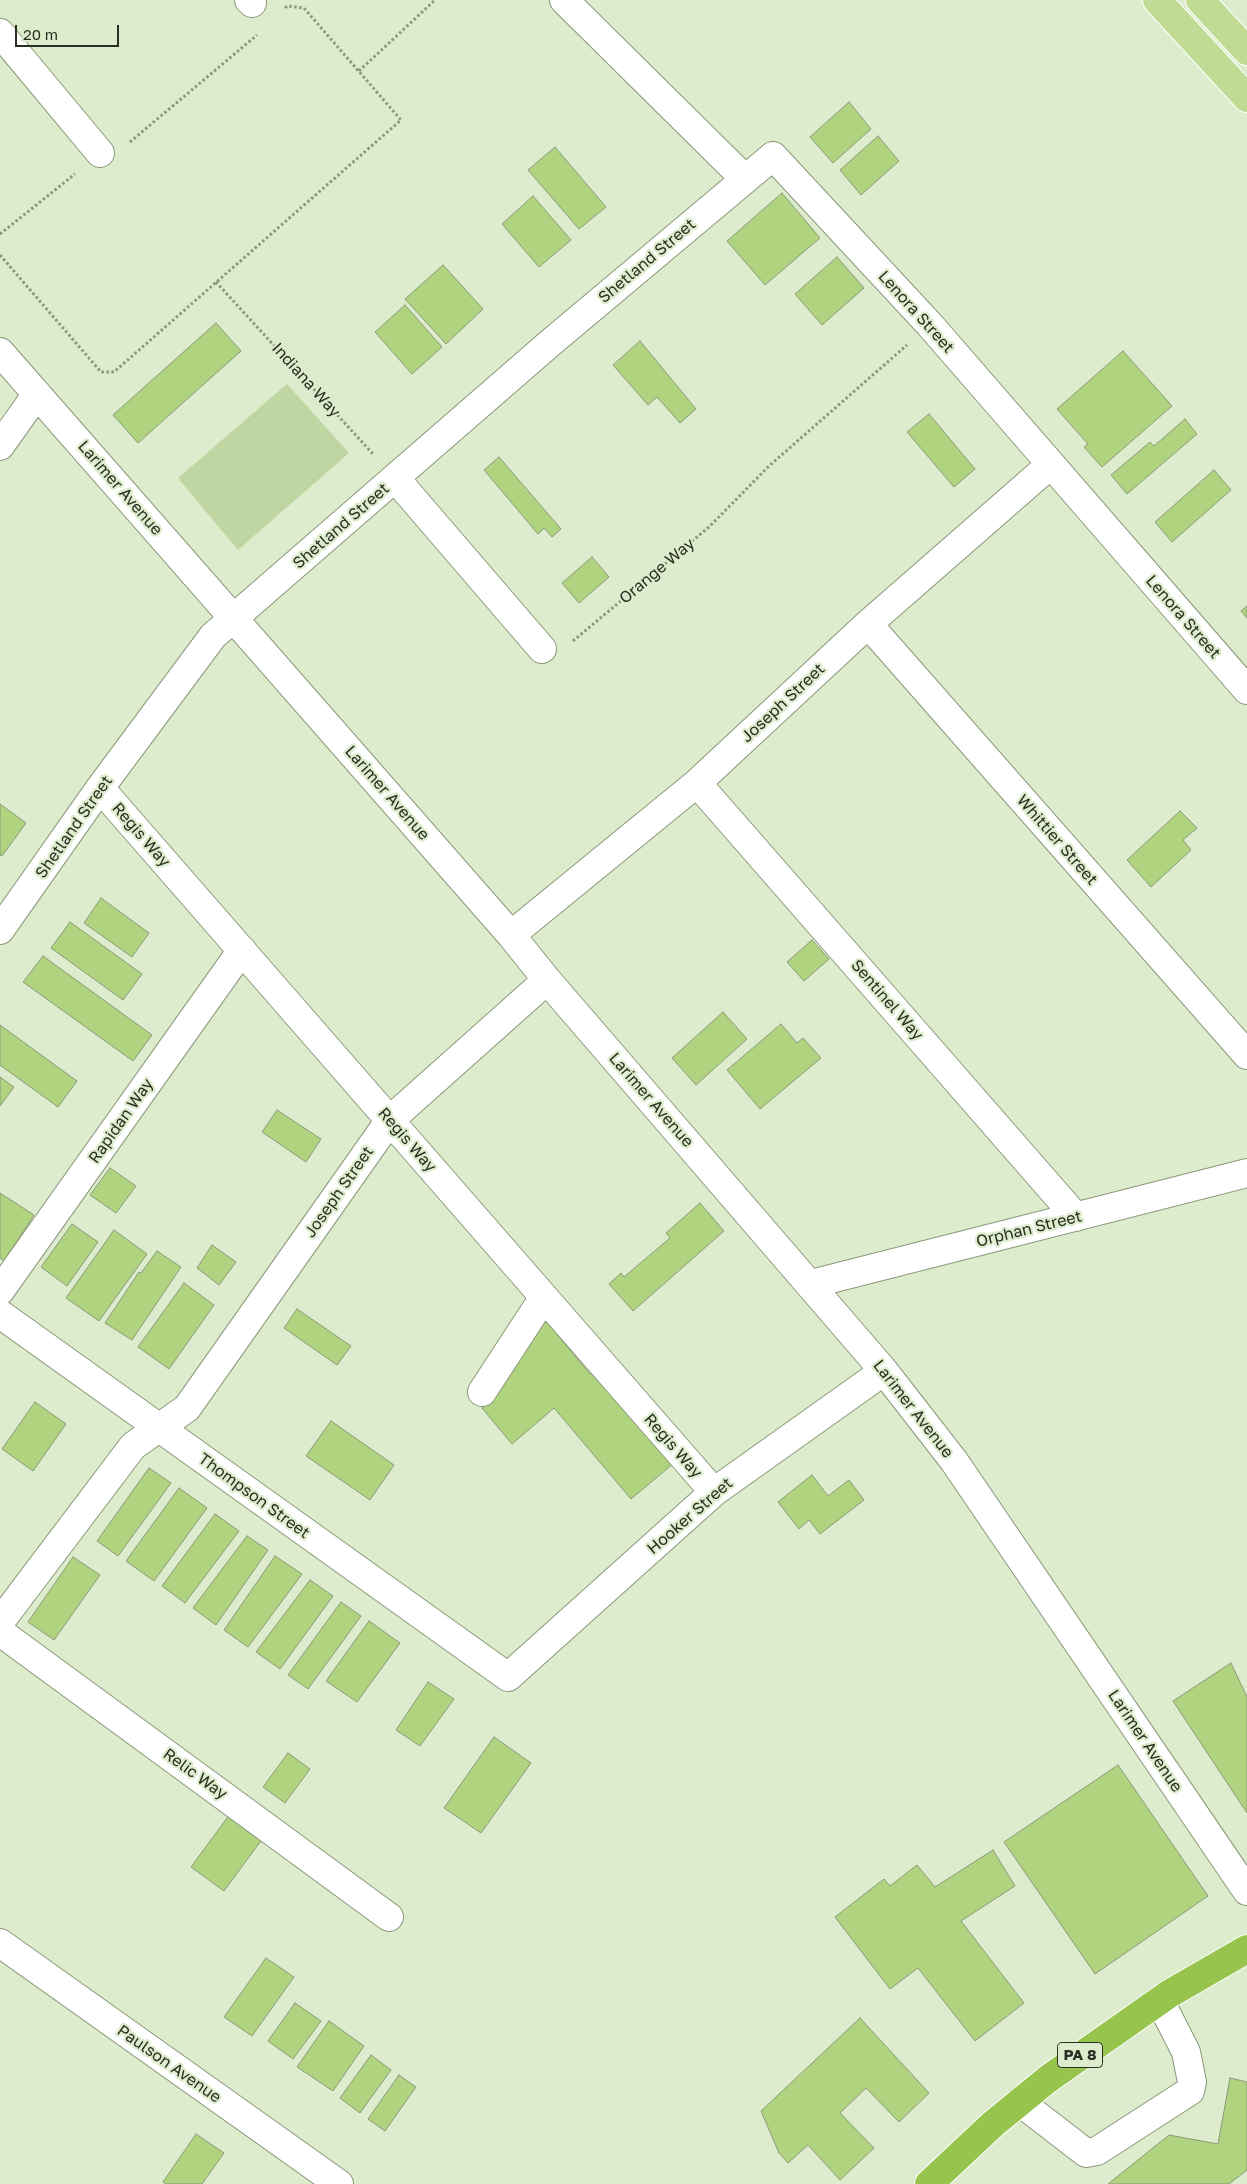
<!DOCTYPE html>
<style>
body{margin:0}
#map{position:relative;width:1247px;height:2184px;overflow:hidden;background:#ddeccc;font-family:"Golos Text",sans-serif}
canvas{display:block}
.scale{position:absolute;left:15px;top:25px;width:104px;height:22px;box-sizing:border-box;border:2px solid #292e22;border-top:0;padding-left:6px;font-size:15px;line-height:18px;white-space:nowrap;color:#292e22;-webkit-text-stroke:4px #ddeccc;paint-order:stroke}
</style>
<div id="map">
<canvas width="1247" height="2184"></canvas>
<div class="scale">20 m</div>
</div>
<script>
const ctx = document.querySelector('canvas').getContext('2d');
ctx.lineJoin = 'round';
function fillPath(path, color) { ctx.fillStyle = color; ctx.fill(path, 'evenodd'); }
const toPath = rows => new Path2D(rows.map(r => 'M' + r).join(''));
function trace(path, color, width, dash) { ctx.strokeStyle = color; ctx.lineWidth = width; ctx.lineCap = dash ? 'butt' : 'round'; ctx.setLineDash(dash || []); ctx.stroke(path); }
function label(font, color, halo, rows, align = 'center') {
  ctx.font = font + ' "Golos Text",sans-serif'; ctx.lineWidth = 4.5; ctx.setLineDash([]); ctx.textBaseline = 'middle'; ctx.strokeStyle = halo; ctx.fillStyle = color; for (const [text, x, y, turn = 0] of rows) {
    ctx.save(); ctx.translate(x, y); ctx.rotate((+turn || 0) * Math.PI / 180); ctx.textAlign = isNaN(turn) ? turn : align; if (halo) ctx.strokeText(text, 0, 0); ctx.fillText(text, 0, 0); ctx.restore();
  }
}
const green = toPath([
 [287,384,349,453,238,550,178,478]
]);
const building = toPath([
 [849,102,871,129,833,163,810,137,849,102],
 [878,136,899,161,861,195,840,170,878,136],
 [555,147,606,207,579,229,528,170,555,147],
 [782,193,820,238,765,285,727,241,782,193],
 [533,196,571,240,539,267,502,224,533,196],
 [837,257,864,288,822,325,795,294,837,257],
 [443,265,483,309,446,344,405,299,443,265],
 [405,305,442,347,412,374,375,332,405,305],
 [216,323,241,351,138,443,113,415,216,323],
 [640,341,696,409,680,423,657,397,648,405,613,365,640,341],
 [1123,351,1172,406,1102,467,1084,447,1088,444,1057,409,1123,351],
 [929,414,975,469,954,487,907,432,929,414],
 [1185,419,1197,434,1127,494,1111,475,1150,442,1154,446,1185,419],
 [499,457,561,529,552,537,544,528,538,534,484,470,499,457],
 [1214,470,1231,490,1172,542,1155,522,1214,470],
 [592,557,609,577,579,603,562,583,592,557],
 [1247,606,1247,618,1241,611,1247,606],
 [0,804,26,823,2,856,0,855,0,804],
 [1180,811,1197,828,1183,840,1191,850,1151,887,1127,860,1180,811],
 [101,898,149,933,132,957,84,923,101,898],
 [70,922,142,974,123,1000,51,948,70,922],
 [812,940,829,959,804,981,787,962,812,940],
 [43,956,152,1035,133,1061,23,982,43,956],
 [723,1012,747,1039,696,1085,672,1058,723,1012],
 [781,1024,797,1043,803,1038,821,1058,760,1109,727,1070,781,1024],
 [0,1025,77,1081,58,1107,0,1065,0,1025],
 [0,1077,14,1087,0,1106,0,1077],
 [277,1110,321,1139,306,1162,262,1132,277,1110],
 [110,1168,136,1186,116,1213,90,1195,110,1168],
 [0,1193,34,1215,4,1261,0,1258,0,1193],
 [700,1203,724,1231,633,1311,609,1284,621,1273,624,1277,670,1238,666,1233,700,1203],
 [72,1224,98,1242,67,1286,41,1267,72,1224],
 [114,1230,147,1254,99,1321,66,1298,114,1230],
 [212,1245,236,1262,219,1285,197,1268,212,1245],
 [157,1251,181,1267,132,1340,105,1323,139,1272,141,1273,157,1251],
 [184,1283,214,1305,169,1369,138,1347,184,1283],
 [297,1309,351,1346,337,1365,284,1328,297,1309],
 [546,1321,590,1374,595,1370,674,1463,631,1499,554,1408,512,1444,482,1408,546,1321],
 [35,1402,66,1424,33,1471,2,1449,35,1402],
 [331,1421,394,1465,370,1500,306,1456,331,1421],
 [149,1468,171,1483,118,1556,97,1541,149,1468],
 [812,1475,828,1496,849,1480,864,1500,820,1534,809,1520,799,1529,778,1502,812,1475],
 [179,1488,207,1508,154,1581,126,1561,179,1488],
 [215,1514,239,1531,185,1603,162,1586,215,1514],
 [247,1536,268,1550,216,1625,193,1608,247,1536],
 [275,1556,302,1574,248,1647,224,1630,275,1556],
 [73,1557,100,1575,54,1640,28,1622,73,1557],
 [310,1580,333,1596,280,1669,256,1652,310,1580],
 [341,1602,361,1616,308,1689,288,1675,341,1602],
 [369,1621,400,1643,357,1702,326,1681,369,1621],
 [1231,1663,1247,1697,1247,1813,1173,1701,1231,1663],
 [428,1682,454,1699,420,1746,396,1730,428,1682],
 [494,1737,531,1763,481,1833,444,1808,494,1737],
 [288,1753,310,1769,285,1803,263,1787,288,1753],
 [1118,1765,1208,1896,1095,1974,1004,1842,1118,1765],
 [230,1814,263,1838,224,1891,191,1867,230,1814],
 [993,1850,1015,1886,961,1921,1024,2003,975,2041,918,1968,890,1989,835,1917,884,1879,890,1886,917,1865,935,1887,993,1850],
 [266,1958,294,1977,252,2036,224,2017,266,1958],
 [295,2003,321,2021,293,2059,268,2041,295,2003],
 [860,2018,929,2093,899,2122,866,2088,840,2113,874,2148,840,2180,808,2145,788,2163,779,2153,761,2111,860,2018],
 [329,2021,364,2046,333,2091,297,2067,329,2021],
 [371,2055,391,2070,360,2113,340,2098,371,2055],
 [399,2075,416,2087,385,2131,368,2119,399,2075],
 [1230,2078,1247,2082,1247,2170,1229,2184,1108,2184,1169,2135,1218,2144,1230,2078],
 [196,2134,224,2153,202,2184,166,2184,163,2182,196,2134]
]);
const path = toPath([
 [359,71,435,0],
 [130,142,257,35],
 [0,234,75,174],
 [0,255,101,372,114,372,401,120,304,8,287,6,284,10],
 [216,282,373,454],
 [573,641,709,527,769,466,907,345]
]);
const minor = toPath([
 [249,0,252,3],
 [564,0,744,178],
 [0,33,100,153],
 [0,352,511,935,547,980,884,1371,954,1461,1247,1891],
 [0,446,37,394],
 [395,478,542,649],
 [868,624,1247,1055],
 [697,783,1076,1217],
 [100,788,714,1492],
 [0,930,100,788,213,636,549,344,773,156,930,325,1247,690],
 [511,935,697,783,868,624,1050,465],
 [811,1284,1247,1173],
 [0,1291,242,950],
 [0,1314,508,1677,714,1492,884,1371],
 [482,1392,544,1297],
 [0,1622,133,1446,187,1408,390,1120,547,980],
 [0,1632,389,1917],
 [0,1943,339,2184],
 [1020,2102,1086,2153,1097,2151,1190,2091,1192,2082,1186,2052,1160,2001]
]);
const major = toPath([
 [1157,0,1247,98],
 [1200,0,1247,51]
]);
const highway = toPath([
 [929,2184,993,2124,1048,2079,1169,1994,1247,1949]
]);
const shields = [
 [1080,2055,45]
];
const shieldNames = [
 ["PA 8",1080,2055]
];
const streetNames = [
 ["Shetland Street",647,261,-40],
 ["Lenora Street",916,312,48],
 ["Indiana Way",306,380,48],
 ["Larimer Avenue",120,488,49],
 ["Shetland Street",341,526,-41],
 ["Orange Way",657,571,-40],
 ["Lenora Street",1183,617,49],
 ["Joseph Street",783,703,-43],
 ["Larimer Avenue",387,793,49],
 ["Shetland Street",74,827,-55],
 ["Regis Way",141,835,49],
 ["Whittier Street",1057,840,49],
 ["Sentinel Way",887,1000,49],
 ["Larimer Avenue",651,1100,49],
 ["Rapidan Way",121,1121,-55],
 ["Regis Way",407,1140,49],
 ["Joseph Street",339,1192,-55],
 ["Orphan Street",1029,1229,-14],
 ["Larimer Avenue",913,1409,52],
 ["Regis Way",673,1446,49],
 ["Thompson Street",254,1496,36],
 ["Hooker Street",690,1516,-41],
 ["Larimer Avenue",1145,1741,56],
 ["Relic Way",195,1774,36],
 ["Paulson Avenue",169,2064,35]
];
fillPath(green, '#bfd6a2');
fillPath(building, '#afd37f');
trace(building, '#8b997b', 1);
trace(minor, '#8b987b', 30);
trace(major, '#fff', 30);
trace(highway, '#fff', 30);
trace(path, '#8d9780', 3, [2.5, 2.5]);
trace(minor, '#fff', 28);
trace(major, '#c0dc94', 28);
trace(highway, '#96c44d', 28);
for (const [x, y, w] of shields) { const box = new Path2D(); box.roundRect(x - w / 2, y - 12.5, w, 25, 4); ctx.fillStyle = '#ddeccc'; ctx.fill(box); trace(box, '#292e22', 1); }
label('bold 15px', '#292e22', null, shieldNames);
label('16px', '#292e22', '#ddeccc', streetNames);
</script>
